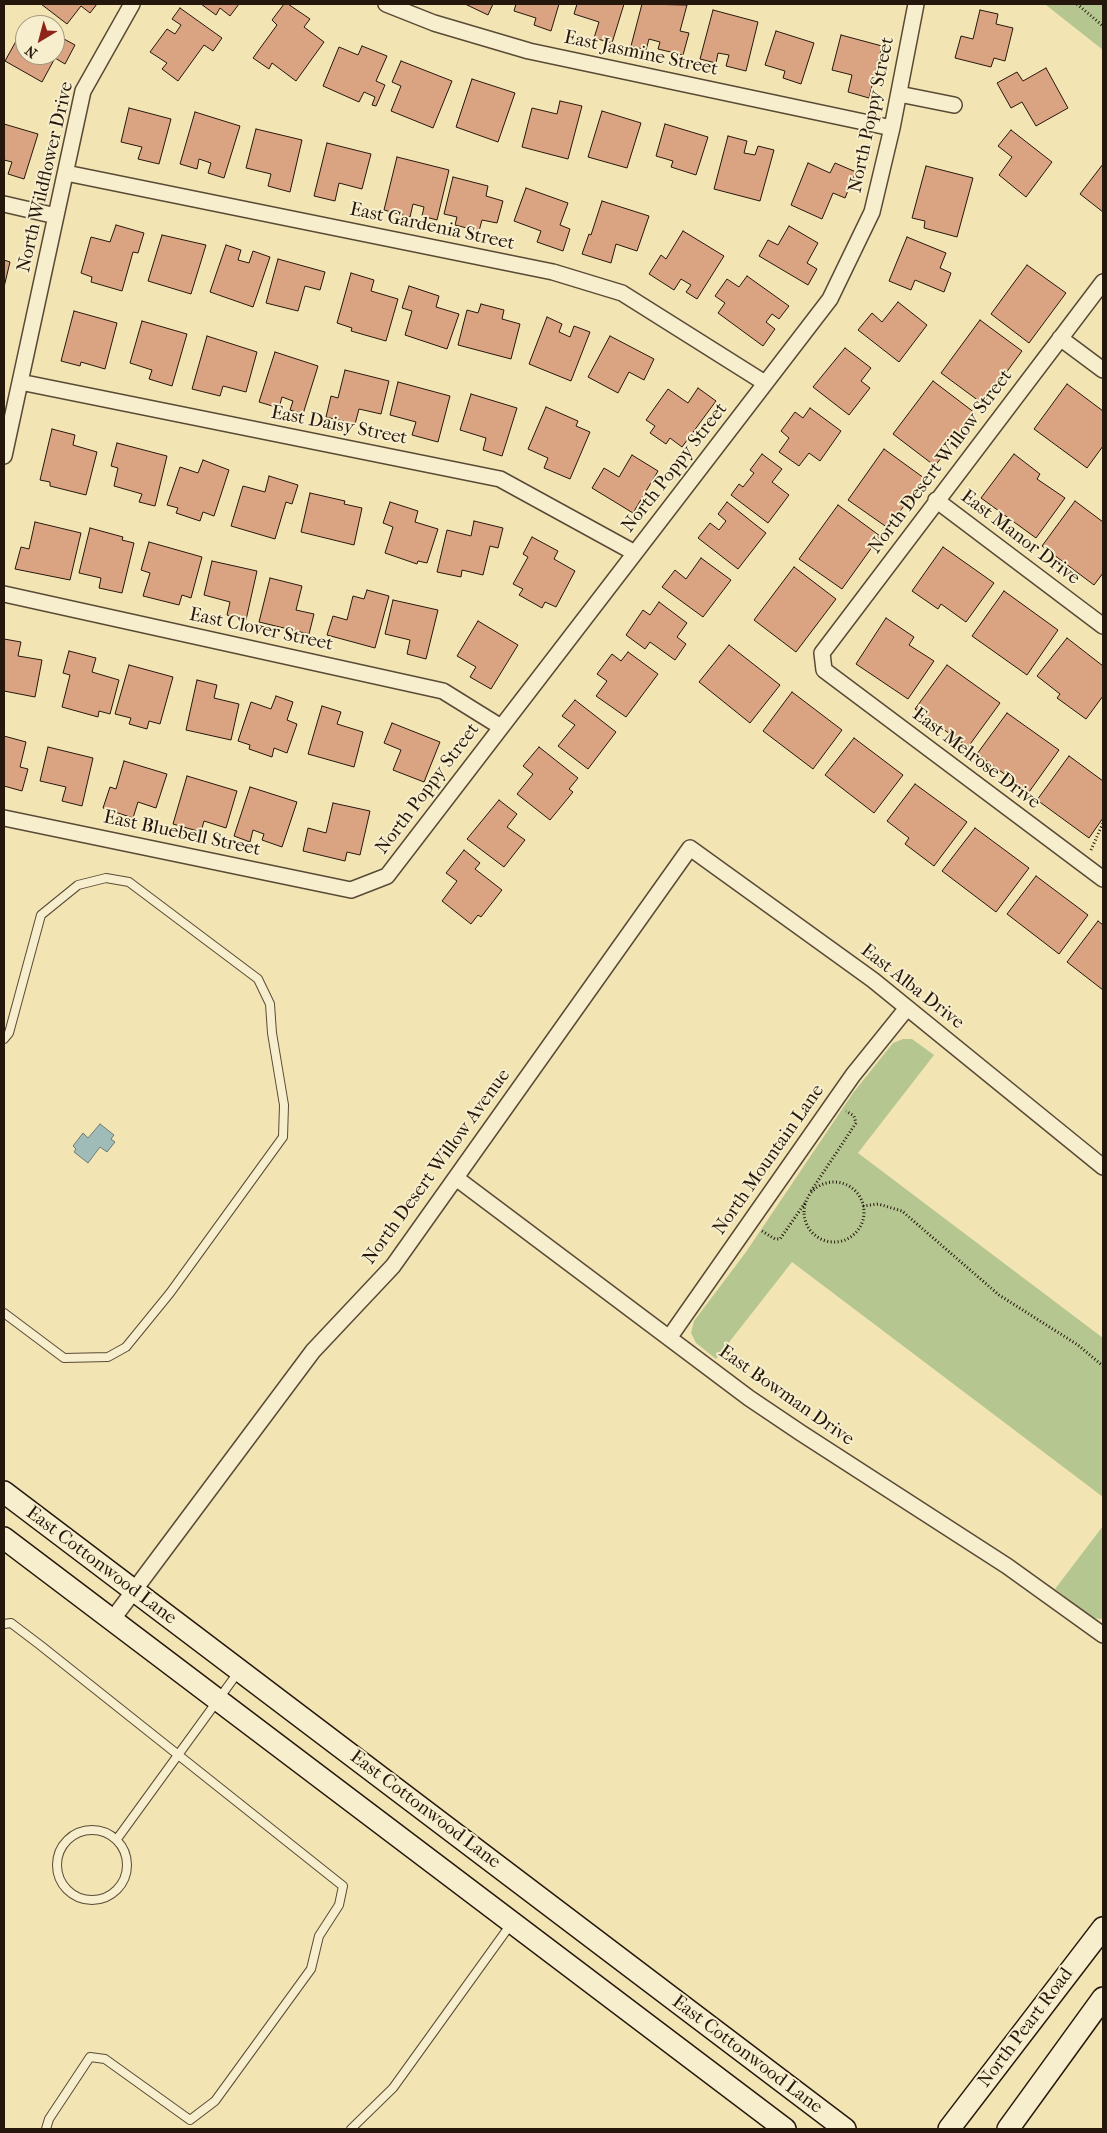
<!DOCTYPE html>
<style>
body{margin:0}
#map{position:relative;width:1107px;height:2133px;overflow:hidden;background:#f3e5b3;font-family:"IM FELL French Canon",serif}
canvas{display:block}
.frame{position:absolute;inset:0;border:5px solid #26170c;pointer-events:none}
.north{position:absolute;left:15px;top:15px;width:50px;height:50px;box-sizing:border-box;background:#f7eece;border:1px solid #a39880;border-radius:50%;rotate:217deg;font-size:14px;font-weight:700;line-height:20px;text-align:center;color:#26170c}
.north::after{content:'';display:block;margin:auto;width:18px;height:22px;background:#8f2418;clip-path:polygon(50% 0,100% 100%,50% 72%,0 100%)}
</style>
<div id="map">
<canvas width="1107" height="2133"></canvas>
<div class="frame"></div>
<div class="north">N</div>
</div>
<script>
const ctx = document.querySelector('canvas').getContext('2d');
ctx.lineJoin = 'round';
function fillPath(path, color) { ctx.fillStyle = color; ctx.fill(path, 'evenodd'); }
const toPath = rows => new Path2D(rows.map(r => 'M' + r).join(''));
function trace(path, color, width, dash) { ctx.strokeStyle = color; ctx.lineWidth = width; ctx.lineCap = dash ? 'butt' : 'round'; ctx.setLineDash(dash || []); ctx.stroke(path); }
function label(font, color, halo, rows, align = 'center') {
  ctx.font = font + ' "IM FELL French Canon",serif'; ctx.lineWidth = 4; ctx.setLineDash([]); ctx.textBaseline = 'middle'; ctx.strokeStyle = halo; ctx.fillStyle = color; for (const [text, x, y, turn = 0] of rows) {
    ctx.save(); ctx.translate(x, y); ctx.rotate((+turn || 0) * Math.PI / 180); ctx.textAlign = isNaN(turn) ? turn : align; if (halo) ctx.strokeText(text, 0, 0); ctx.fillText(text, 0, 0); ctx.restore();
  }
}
const green = toPath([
 [1039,4,1103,4,1103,50,1046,5],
 [903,1039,912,1039,934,1055,858,1153,1103,1338,1103,1497,792,1262,716,1359,696,1343,691,1333,694,1321,746,1252,853,1093,893,1043],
 [1103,1526,1103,1618,1102,1619,1093,1618,1055,1589]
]);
const water = toPath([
 [100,1124,114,1135,111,1139,115,1142,107,1152,100,1147,88,1163,74,1152,76,1149,73,1146,83,1133,88,1138,100,1124]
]);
const building = toPath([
 [41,4,97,4,90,13,81,6,67,24,41,4],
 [201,4,239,4,230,16,220,8,216,15,201,4],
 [284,4,288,4,310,19,304,27,324,42,296,81,272,63,269,69,253,58,277,25,272,20,284,4],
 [465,4,493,4,488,15,465,4],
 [516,4,559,4,551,31,534,25,536,18,514,11,516,4],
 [577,4,624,4,612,43,594,38,599,22,574,14,577,4],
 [642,4,687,5,680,31,689,33,683,55,658,49,660,42,649,39,646,50,631,46,642,4],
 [180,8,222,38,213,51,204,45,178,81,162,69,167,63,150,52,167,29,175,34,181,25,172,19,180,8],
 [713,10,758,22,746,71,726,66,729,55,718,53,716,63,700,59,713,10],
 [980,10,998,14,996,24,1013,28,1005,61,994,58,991,67,955,58,961,36,973,39,980,10],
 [25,25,25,55,55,55,55,34,75,45,65,64,55,58,42,82,5,61,25,25],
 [776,31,814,43,801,84,783,78,785,71,765,65,776,31],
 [841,35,882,46,869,98,848,92,852,75,832,70,841,35],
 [362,46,387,56,376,81,385,85,376,106,372,105,375,97,364,92,359,102,323,86,339,47,358,55,362,46],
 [401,61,452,81,433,128,391,111,401,86,392,82,401,61],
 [1046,68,1068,108,1036,126,1022,102,1011,108,997,83,1017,72,1023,81,1046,68],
 [472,79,515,93,498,142,456,127,472,79],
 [560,101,582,106,568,159,522,147,532,108,557,114,560,101],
 [129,108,171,119,159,164,138,159,142,147,121,142,129,108],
 [602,111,641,123,627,168,588,157,602,111],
 [195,112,240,126,224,178,208,173,211,163,199,159,197,169,180,164,195,112],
 [4,124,38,134,24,179,8,174,12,162,4,160,4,124],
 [665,124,708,137,696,175,671,167,673,161,656,156,665,124],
 [256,129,302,140,290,192,268,186,271,174,246,168,256,129],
 [1011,130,1052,162,1026,197,999,175,1012,157,998,146,1011,130],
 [728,136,747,141,744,153,755,155,758,146,774,150,760,201,714,189,728,136],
 [327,143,371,154,362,189,339,183,335,201,314,196,327,143],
 [397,157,449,170,437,220,422,216,424,207,413,204,410,217,384,210,397,157],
 [808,163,830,173,835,163,856,172,845,198,833,193,822,219,791,205,808,163],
 [1103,164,1103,212,1080,194,1103,164],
 [926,166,973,178,957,237,924,228,925,221,912,218,926,166],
 [453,177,488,186,486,196,503,201,497,223,482,220,479,231,455,225,457,217,444,214,453,177],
 [526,188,568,203,560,225,570,229,563,251,537,242,541,231,514,221,526,188],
 [602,201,649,216,637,251,616,244,611,263,582,254,589,234,591,235,602,201],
 [116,225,144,233,138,253,133,252,122,291,91,282,92,277,81,273,91,237,110,242,116,225],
 [789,226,818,243,807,263,817,269,808,285,759,256,768,240,778,245,789,226],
 [683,231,724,256,697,299,686,292,691,285,681,279,674,290,649,274,661,255,666,259,683,231],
 [162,235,206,245,191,294,148,281,162,235],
 [907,237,946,253,940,268,951,273,944,292,915,280,911,290,889,281,907,237],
 [226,245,241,250,238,260,249,263,253,251,270,257,253,307,210,292,226,245],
 [278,259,325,272,320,290,305,286,298,311,266,303,278,259],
 [4,260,10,262,4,287,4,260],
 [1027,265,1066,293,1029,343,991,314,1027,265],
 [351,273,374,280,371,291,398,299,386,341,351,331,352,328,337,323,351,273],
 [747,276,789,306,779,319,772,314,766,322,775,329,763,346,718,313,725,303,715,296,727,279,739,287,747,276],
 [409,286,439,296,436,307,459,314,447,349,405,335,412,311,402,308,409,286],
 [898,302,927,325,899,362,858,330,872,313,882,322,898,302],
 [481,304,504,310,502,319,520,324,511,359,458,345,467,310,478,313,481,304],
 [74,311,117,323,105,369,81,362,80,366,61,361,74,311],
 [547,317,562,324,559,332,570,337,574,326,590,332,571,381,529,364,547,317],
 [980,320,1022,351,983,404,941,373,980,320],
 [142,321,187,334,172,386,149,379,152,370,130,363,142,321],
 [207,336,257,352,246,392,223,386,220,396,192,389,207,336],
 [610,336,654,359,644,380,629,372,618,393,588,377,610,336],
 [845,348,871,368,861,381,870,388,849,415,813,387,845,348],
 [275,352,318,366,303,414,290,410,293,401,282,397,279,408,259,402,275,352],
 [345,370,389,381,381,414,359,409,355,424,326,417,331,396,338,398,345,370],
 [933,381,975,413,935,466,893,434,933,381],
 [398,382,450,396,438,442,412,435,416,422,390,415,398,382],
 [1067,384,1103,411,1103,446,1087,468,1034,429,1067,384],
 [698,388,716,401,682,447,670,438,666,444,650,433,655,426,646,420,668,389,688,403,698,388],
 [471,394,517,408,502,456,483,450,486,438,460,430,471,394],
 [546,407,578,421,576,426,590,432,570,479,544,468,548,458,528,449,546,407],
 [810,408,841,431,820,461,809,453,799,466,779,452,789,438,781,431,795,412,803,418,810,408],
 [52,429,75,435,73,445,97,452,86,495,50,486,50,482,40,480,52,429],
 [117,443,167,456,155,506,139,502,142,494,114,486,118,468,111,466,117,443],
 [884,449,924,478,888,528,848,500,884,449],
 [762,454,782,469,772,482,789,495,768,523,731,495,739,484,743,487,754,473,750,470,762,454],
 [1014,454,1040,474,1037,479,1065,498,1036,538,981,498,1014,454],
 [632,455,658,471,633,513,592,488,604,468,619,477,632,455],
 [203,460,229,470,214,516,203,512,200,521,176,513,178,508,167,505,180,467,198,473,203,460],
 [269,476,298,485,292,504,286,502,275,539,231,526,243,486,265,492,269,476],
 [310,493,345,501,344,504,362,508,354,545,301,532,310,493],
 [1075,501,1103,522,1103,573,1094,585,1042,546,1075,501],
 [390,502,418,511,415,522,438,529,427,563,418,561,417,564,385,553,393,527,383,523,390,502],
 [727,502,766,533,738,569,698,538,710,523,719,530,726,521,718,514,727,502],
 [838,505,880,536,842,589,799,559,838,505],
 [474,521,503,528,498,548,490,546,483,575,462,570,461,577,437,572,447,530,471,536,474,521],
 [35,522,81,533,70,580,15,569,21,547,29,549,35,522],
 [90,528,123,537,122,540,134,543,122,593,99,588,101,578,79,573,90,528],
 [532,537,558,551,554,559,575,571,556,607,545,602,542,608,519,595,523,589,513,584,528,557,523,554,532,537],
 [149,542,202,557,191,598,182,595,179,605,143,596,150,573,141,570,149,542],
 [943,547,994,583,966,622,941,604,938,609,912,591,943,547],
 [701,558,731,580,703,617,662,587,675,570,686,579,701,558],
 [212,561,257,571,246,620,227,615,230,602,204,595,212,561],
 [794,567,836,599,796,652,754,620,794,567],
 [270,578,302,586,296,610,314,614,309,634,259,622,270,578],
 [367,590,389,596,375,648,327,635,333,616,347,620,353,596,364,599,367,590],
 [1004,591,1058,630,1027,675,972,636,1004,591],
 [393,600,438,610,426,659,407,654,410,640,385,634,393,600],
 [659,602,687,623,677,637,686,644,675,660,650,642,645,649,626,635,643,610,650,615,659,602],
 [886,618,914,637,909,645,934,661,908,699,856,664,886,618],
 [478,621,518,645,491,689,470,677,476,667,457,656,478,621],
 [1067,638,1103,666,1103,696,1086,719,1057,698,1060,694,1037,676,1067,638],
 [4,639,21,642,18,656,42,660,35,697,4,691,4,639],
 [729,645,780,685,750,723,699,682,729,645],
 [69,651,96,658,92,672,119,680,110,714,99,711,98,717,62,707,70,675,63,673,69,651],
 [628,652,658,674,626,717,596,696,607,681,597,674,612,654,621,661,628,652],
 [129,665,173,677,160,724,149,721,147,729,129,724,131,718,115,714,129,665],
 [947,665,1000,703,968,747,915,709,947,665],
 [197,680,217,685,214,698,239,704,231,740,186,730,197,680],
 [792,692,842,730,813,769,763,731,792,692],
 [276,696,293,702,287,720,297,724,287,753,274,748,272,757,249,749,250,745,238,741,251,702,271,709,276,696],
 [575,700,616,732,588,769,558,746,575,725,562,716,575,700],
 [322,706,341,712,337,724,363,732,354,767,308,754,322,706],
 [1007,713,1059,750,1029,792,977,754,1007,713],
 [392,723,440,742,424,782,393,770,401,750,384,743,392,723],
 [4,736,26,742,20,767,28,769,22,791,4,786,4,736],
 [854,738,903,775,874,813,825,775,854,738],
 [48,747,93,758,82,806,62,801,66,787,40,781,48,747],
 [539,747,578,778,569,789,573,792,550,820,517,794,533,774,523,766,539,747],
 [1069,756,1103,781,1103,818,1089,838,1037,800,1069,756],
 [124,761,167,774,156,808,138,802,133,818,103,808,110,787,116,789,124,761],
 [187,776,237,791,226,828,204,821,201,832,173,824,187,776],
 [915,784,967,822,934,866,905,844,909,838,887,821,915,784],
 [250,787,297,802,282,847,262,840,264,834,253,830,250,842,234,836,250,787],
 [499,800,517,814,507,827,525,840,504,867,467,839,499,800],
 [333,803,370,811,360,855,347,852,345,861,303,851,308,828,326,833,333,803],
 [975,828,1029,868,996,912,942,871,975,828],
 [464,850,480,863,475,869,502,890,481,917,478,915,471,924,442,901,457,881,446,873,464,850],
 [1036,876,1088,915,1059,954,1007,914,1036,876],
 [1098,921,1103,925,1103,990,1067,962,1098,921]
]);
const path = toPath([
 [1077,4,1103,26],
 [1091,850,1103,823],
 '804 1212a30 30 0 1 1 60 0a30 30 0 1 1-60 0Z',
 [811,1191,856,1123,854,1116,846,1111],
 [863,1206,878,1204,902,1211,999,1295,1078,1345,1103,1366],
 [762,1231,775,1239,780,1239,805,1203]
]);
const lane = toPath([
 [4,1039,9,1033,41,915,78,885,106,878,129,882,258,979,270,1004,272,1033,284,1105,283,1137,170,1293,126,1347,108,1357,64,1358,4,1313],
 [4,1624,11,1623,40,1645,343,1886,339,1905,319,1936,311,1969,215,2101,190,2120,105,2059,90,2057,49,2119,46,2129],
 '57 1865a35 35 0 1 1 70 0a35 35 0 1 1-70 0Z',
 [117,1839,239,1671],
 [351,2129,393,2088,511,1924]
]);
const street = toPath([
 [386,4,434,23,529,51,892,128],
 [899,94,954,105],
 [66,173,553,272,622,293,765,383],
 [4,204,56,216],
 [1103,282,822,653,824,670,1103,879],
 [1060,338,1103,370],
 [20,382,500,479,635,553],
 [4,456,83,91,132,4],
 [936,500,1103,626],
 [4,594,443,691,501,727],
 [4,818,351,890,387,876,830,299,872,212,892,128,916,4],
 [456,1178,749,1398,801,1433,1007,1566,1103,1635],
 [669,1338,853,1075,907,1008],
 [112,1620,313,1351,393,1266,690,848,873,980,1103,1167]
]);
const secondary = toPath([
 [4,1492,845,2129],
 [4,1538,785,2129],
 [949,2129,1103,1928],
 [1008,2129,1103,1998]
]);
const streetNames = [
 ["East Jasmine Street",641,54,12],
 ["North Poppy Street",872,115,-78],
 ["North Wildflower Drive",46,177,-77],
 ["East Gardenia Street",432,227,12],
 ["East Daisy Street",339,426,11],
 ["North Desert Willow Street",941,462,-53],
 ["North Poppy Street",675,468,-52],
 ["East Manor Drive",1020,538,37],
 ["East Clover Street",261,630,12],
 ["East Melrose Drive",976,759,37],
 ["North Poppy Street",428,789,-53],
 ["East Bluebell Street",182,834,12],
 ["East Alba Drive",912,987,38],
 ["North Mountain Lane",769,1160,-55],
 ["North Desert Willow Avenue",437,1167,-54],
 ["East Bowman Drive",786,1396,35],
 ["East Cottonwood Lane",101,1566,37],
 ["East Cottonwood Lane",425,1810,37],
 ["North Peart Road",1026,2028,-53],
 ["East Cottonwood Lane",747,2055,37]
];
fillPath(green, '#b5c691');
fillPath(water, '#a0bcb8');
trace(water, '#6f7a73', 1);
fillPath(building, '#daa482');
trace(building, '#26170c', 1);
trace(lane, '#594a36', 10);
trace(street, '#594a36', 18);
trace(secondary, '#26170c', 24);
trace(path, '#26170c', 3, [1, 2.5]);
trace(lane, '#f7eece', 8);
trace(street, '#f7eece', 15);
trace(secondary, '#f7eece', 21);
label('19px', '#26170c', '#f7eece', streetNames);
</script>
